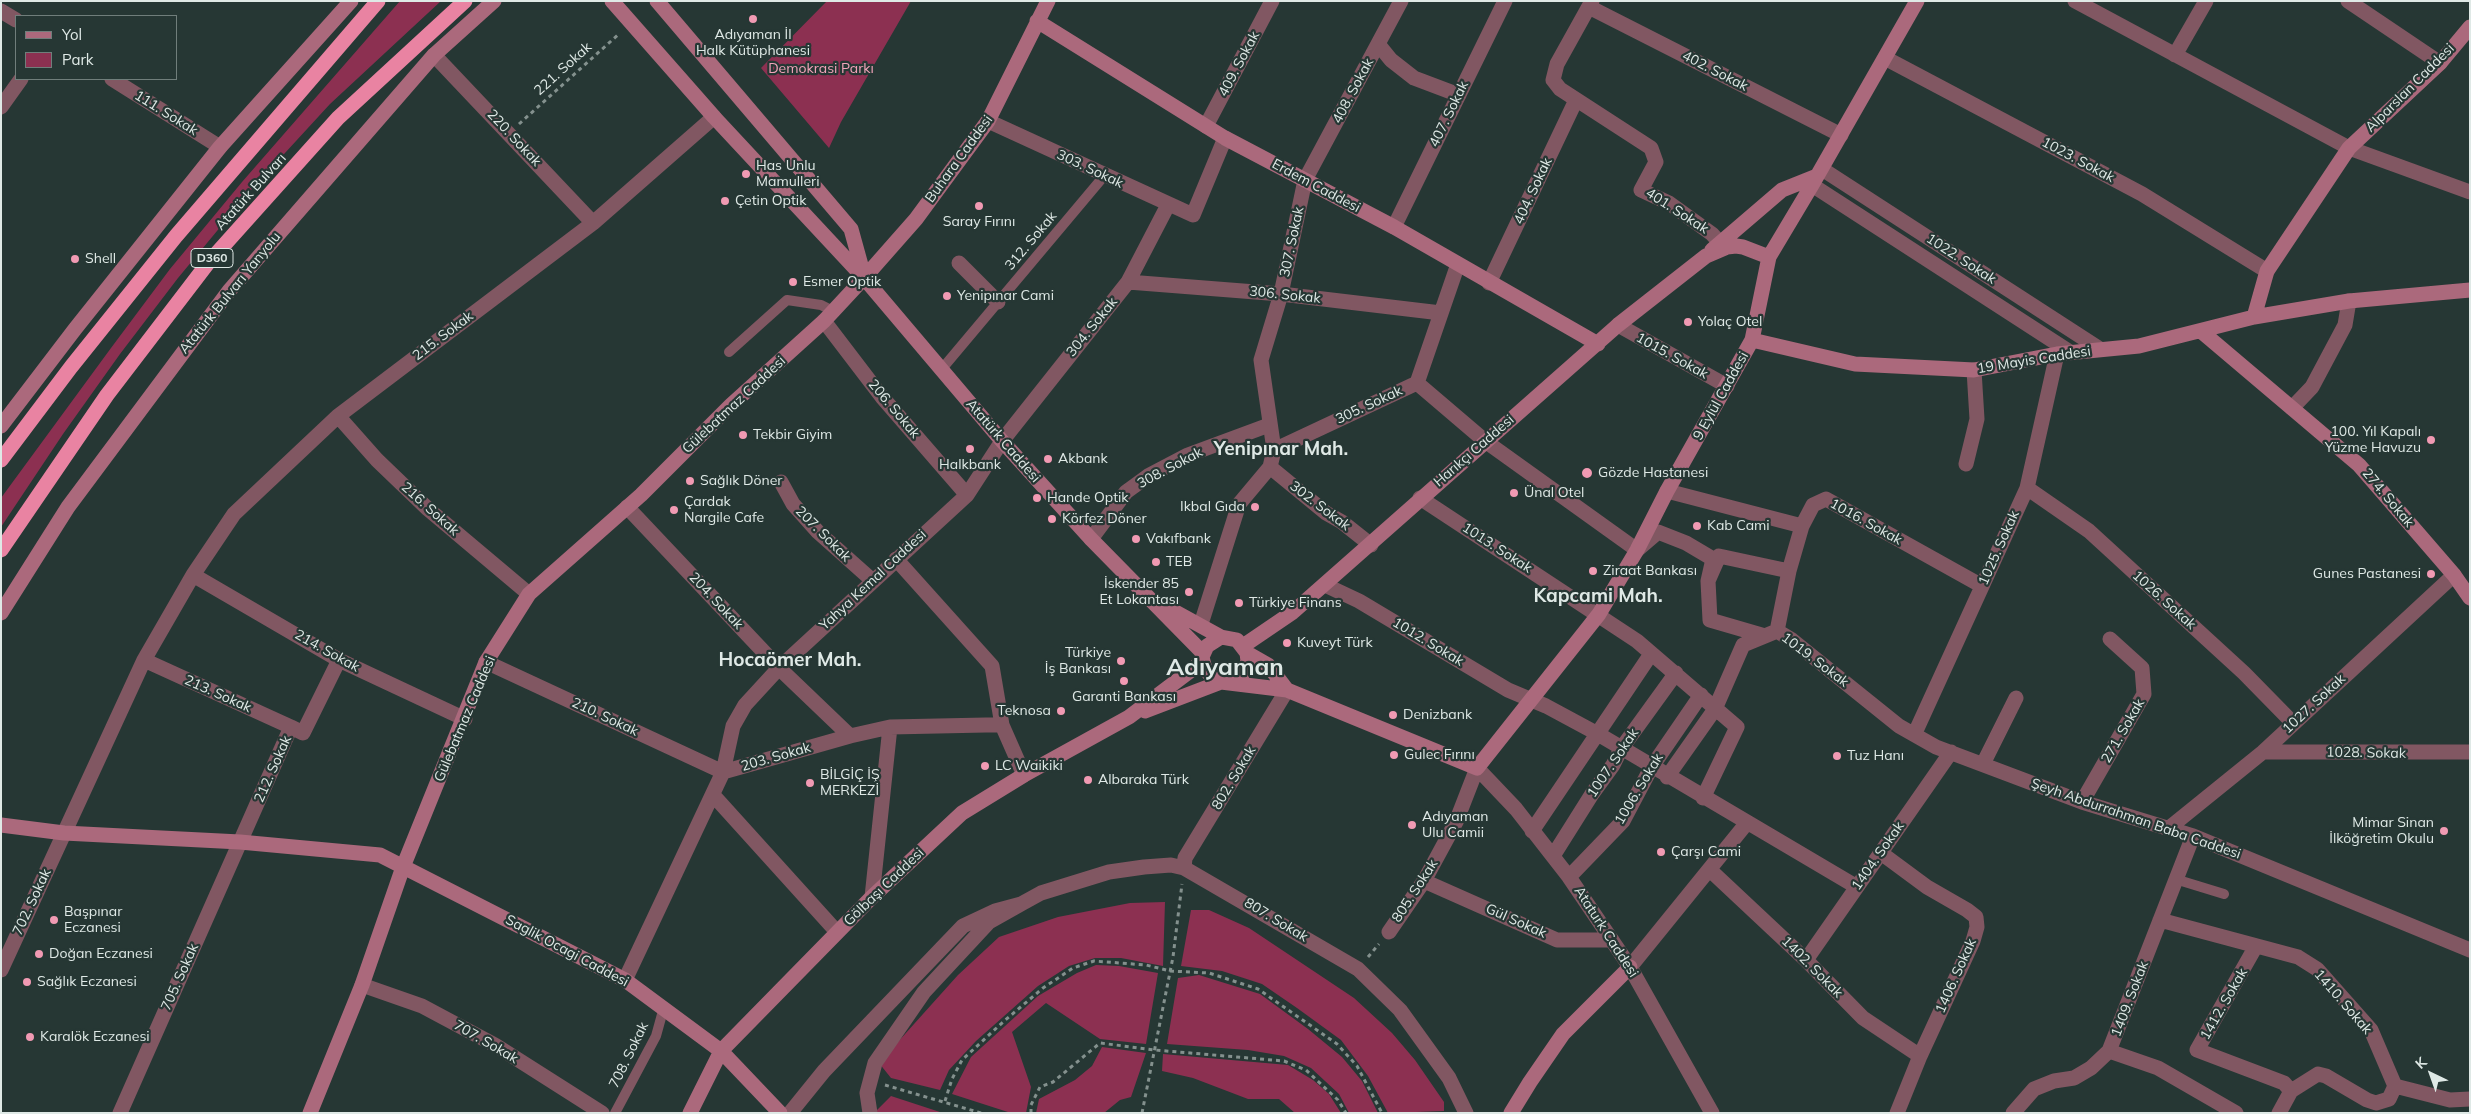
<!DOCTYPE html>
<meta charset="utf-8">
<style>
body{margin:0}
#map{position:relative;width:2471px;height:1114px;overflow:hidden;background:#263734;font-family:Mulish,sans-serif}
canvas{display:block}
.frame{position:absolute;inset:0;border:2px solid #dfe9e6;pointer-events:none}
.legend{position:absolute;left:15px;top:15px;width:162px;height:65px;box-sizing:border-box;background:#263734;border:1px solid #707e7b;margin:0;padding:6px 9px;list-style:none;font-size:15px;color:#dfe9e6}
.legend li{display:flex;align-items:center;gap:10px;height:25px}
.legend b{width:25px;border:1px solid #707e7b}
.north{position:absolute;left:2406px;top:1049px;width:50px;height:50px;-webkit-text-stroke:4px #263734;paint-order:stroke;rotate:318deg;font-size:14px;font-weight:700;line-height:20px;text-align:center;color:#dfe9e6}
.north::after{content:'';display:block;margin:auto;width:18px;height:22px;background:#dfe9e6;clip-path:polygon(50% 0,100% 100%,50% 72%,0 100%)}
</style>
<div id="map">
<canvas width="2471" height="1114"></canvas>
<div class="frame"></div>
<ul class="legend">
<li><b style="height:6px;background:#ab697c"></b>Yol</li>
<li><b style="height:14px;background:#8c3051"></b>Park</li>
</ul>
<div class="north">K</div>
</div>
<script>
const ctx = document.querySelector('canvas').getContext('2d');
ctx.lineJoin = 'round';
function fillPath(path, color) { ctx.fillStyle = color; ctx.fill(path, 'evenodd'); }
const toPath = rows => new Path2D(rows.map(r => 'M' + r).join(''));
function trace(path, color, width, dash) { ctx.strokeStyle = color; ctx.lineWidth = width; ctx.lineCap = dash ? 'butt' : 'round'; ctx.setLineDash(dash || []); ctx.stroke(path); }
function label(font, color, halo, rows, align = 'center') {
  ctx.font = font + ' Mulish,sans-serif'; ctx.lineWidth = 4.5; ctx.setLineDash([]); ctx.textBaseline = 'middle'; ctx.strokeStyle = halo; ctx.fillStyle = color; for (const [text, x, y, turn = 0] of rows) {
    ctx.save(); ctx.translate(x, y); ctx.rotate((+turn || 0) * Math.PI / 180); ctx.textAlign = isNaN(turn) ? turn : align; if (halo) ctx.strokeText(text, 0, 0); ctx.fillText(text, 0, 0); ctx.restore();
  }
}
const green = toPath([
 [400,1,441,1,330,104,251,190,178,278,120,354,63,434,1,527,1,498,111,348,170,269,242,182],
 [827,1,911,1,841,122,829,148,761,68],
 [1165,902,1163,966,1121,958,1095,958,1069,966,1038,986,976,1041,949,1070,940,1090,891,1078,879,1063,958,975,999,937,1058,917,1130,903],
 [1191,910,1209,910,1249,928,1354,998,1392,1033,1415,1060,1444,1102,1444,1111,1388,1113,1368,1076,1341,1040,1297,1008,1262,984,1222,971,1181,966],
 [1096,965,1119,966,1158,973,1146,1044,1100,1039,1046,1003,1012,1032,1031,1087,1026,1113,1011,1113,952,1094,971,1057,1038,996,1077,973],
 [1199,975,1260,994,1308,1029,1342,1057,1362,1081,1378,1113,1349,1113,1339,1094,1311,1068,1284,1056,1248,1050,1167,1044,1178,978],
 [1102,1047,1146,1053,1131,1097,1120,1100,1104,1113,1036,1113,1039,1099,1075,1080,1092,1066],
 [1163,1054,1288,1065,1313,1080,1329,1094,1341,1113,1295,1113,1279,1099,1248,1099,1193,1078,1162,1071],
 [891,1096,943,1113,877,1113,876,1111]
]);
const path = toPath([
 [519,124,620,33],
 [1368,957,1379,944],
 [885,1085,981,1113],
 [945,1101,952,1079,962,1060,1003,1022,1043,988,1073,968,1094,961,1146,965,1170,971,1209,973,1258,989,1337,1044,1357,1066,1382,1113],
 [1031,1113,1031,1105,1040,1087,1053,1082,1100,1043,1155,1050,1284,1061,1306,1070,1338,1100,1346,1113],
 [1142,1113,1173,957,1182,884]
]);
const lane = toPath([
 [729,352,787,300,821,305,833,311],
 [941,370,1104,176],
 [2175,879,2224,894],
 [615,1113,656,1036,664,1007]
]);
const street = toPath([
 [1592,1,1557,64,1553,80,1560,89,1651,148,1656,162,1641,190,1669,203,1712,234,1720,243],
 [2075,1,2349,148,2470,192],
 [2348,1,2440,63],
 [1589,7,1841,135],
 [1,11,16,20],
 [1378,44,1391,60,1414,78,1459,95],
 [434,55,593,223],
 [2175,55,2206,1],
 [1885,58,2142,194,2267,271],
 [112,79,220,147],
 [1,107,21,79],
 [988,121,1193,215,1225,138],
 [1206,126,1272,1],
 [1822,169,2100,349],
 [1812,185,2070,352],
 [1394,227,1505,1],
 [959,263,998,302],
 [1128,282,1281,294,1441,313],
 [1489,283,1576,100],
 [824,321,882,397,967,495],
 [1618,325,1727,386],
 [1417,383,1485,441,1637,550,1658,532,1686,543,1713,559,1708,581],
 [2292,408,2312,387,2345,325,2349,301],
 [338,416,377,460,428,509,529,594],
 [1274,450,1261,360,1281,294,1305,180,1401,1],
 [1966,464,1977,419,1974,370],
 [1270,467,1326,513,1342,522,1371,545],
 [781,482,793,504,818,532,873,581],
 [2027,488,2089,531,2244,673,2293,723],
 [1667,491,1802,526,1813,505,1826,499,1982,586],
 [1420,498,1637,641,1737,727,1703,798],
 [627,507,779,668,850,736],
 [1091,539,1126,492,1148,476,1188,455,1269,425],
 [896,559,992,666,1002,725],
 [193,575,339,660,465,719],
 [1325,585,1359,601,1508,690,1546,706,1598,734,1857,887],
 [1201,624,1239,504,1270,467,1274,450,1417,383,1458,264],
 [1777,631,1789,571,1802,526],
 [1765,636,1710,620,1708,581,1719,556,1789,571],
 [144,660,291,727],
 [486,662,723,772,733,726,745,705,779,668,967,495,1002,441,1128,282,1168,205],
 [1915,733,2027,488,2057,354],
 [2263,752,2470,752],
 [1983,764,2016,698],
 [1667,777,1715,709,1743,645,1777,631,1792,640,1899,726,1936,747,2082,802,2193,836,2470,950],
 [714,796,837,932],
 [2082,802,2144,694,2142,668,2110,639],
 [2169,828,2263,752,2454,575],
 [1532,831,1651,654],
 [1881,853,1927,887,1967,910,1976,917,1977,927,1973,941,1920,1056,1897,1113],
 [1553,856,1592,794,1613,765,1621,749,1676,673],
 [1184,868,1185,858,1287,690],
 [1710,870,1806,960,1863,1018,1920,1056],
 [1569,877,1623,821,1651,768,1701,695],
 [1424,881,1557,940,1612,940],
 [872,897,890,727],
 [1021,904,1041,893,1109,872,1144,867,1171,865,1184,868,1358,969,1400,1010,1449,1078,1466,1113],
 [2160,920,2298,957,2317,969,2371,1030,2395,1086],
 [1389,932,1424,881,1456,822,1477,768,1516,809,1569,877,1630,967,1712,1113],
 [2256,946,2197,1050,2284,1083,2291,1091],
 [1806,960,1951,752],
 [1630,967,1746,824],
 [1,970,144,660,193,575,234,514,338,416,593,223,714,117],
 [625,980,723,772,850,736,890,727,986,725,1002,725,1024,775],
 [362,985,422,1006,495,1045,602,1113],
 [2109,1051,2158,1068,2236,1113],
 [2395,1086,2450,1100,2470,1099],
 [120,1113,291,727,303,733,339,660],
 [790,1113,824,1071,963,926,995,911,1021,904,989,922,924,992,875,1063,867,1093,870,1113],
 [2013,1113,2034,1089,2054,1081,2074,1078,2091,1068,2109,1051,2193,836],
 [2279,1113,2291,1091,2318,1074,2326,1076,2367,1100,2376,1103,2389,1099,2395,1086]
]);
const secondary = toPath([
 [612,1,714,117,864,278,1002,441,1091,539,1203,653],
 [657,1,851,229,864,276],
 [1037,21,1225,138,1394,227,1598,344],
 [1712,250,1782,190,1817,176],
 [2254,317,2267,271,2349,148,2440,63,2470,27],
 [2202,332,2359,465,2454,575,2470,598],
 [1752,340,1855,364,1974,370,2057,354,2139,346,2254,317,2349,301,2470,290],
 [1,426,75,329,220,147,351,1],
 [1161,604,1221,637],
 [1,613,68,507,229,291,434,55,494,1],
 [1243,646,1293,612,1618,325,1706,256,1727,247,1736,246,1743,247,1769,257],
 [1247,653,1268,665,1287,690],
 [1229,682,1243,673,1248,661,1247,653,1237,640,1221,637,1207,646,1202,657,1205,669,1213,678,1221,682,1287,690,1477,768,1599,614,1637,550,1667,491,1752,340,1769,257,1812,185,1917,1],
 [1145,711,1221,682],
 [1,825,64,833,240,842,380,855,625,980,721,1051,780,1113],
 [310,1113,362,985,403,867,486,662,529,594,641,495,731,405,824,321,864,278,916,219,988,121,1048,1],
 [690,1113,721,1051,872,897,962,813,1024,775,1129,717,1202,662],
 [1511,1113,1530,1082,1563,1034,1630,967]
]);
const highway = toPath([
 [1,460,71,367,176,236,378,1],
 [1,550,107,395,208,263,338,118,465,1]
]);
const markers = [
 [753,19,5,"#f19ab3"],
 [746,174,5,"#f19ab3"],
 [725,201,5,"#f19ab3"],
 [979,206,5,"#f19ab3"],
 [75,259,5,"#f19ab3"],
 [793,282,5,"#f19ab3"],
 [947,296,5,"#f19ab3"],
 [1688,322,5,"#f19ab3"],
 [743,435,5,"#f19ab3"],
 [2431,440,5,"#f19ab3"],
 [970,449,5,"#f19ab3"],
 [1048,459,5,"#f19ab3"],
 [1587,473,6,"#f19ab3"],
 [690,481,5,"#f19ab3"],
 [1514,493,5,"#f19ab3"],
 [1037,498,5,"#f19ab3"],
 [1255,507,5,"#f19ab3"],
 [674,510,5,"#f19ab3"],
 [1052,519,5,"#f19ab3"],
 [1697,526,5,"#f19ab3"],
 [1136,539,5,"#f19ab3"],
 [1156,562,5,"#f19ab3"],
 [1593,571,5,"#f19ab3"],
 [2431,574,5,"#f19ab3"],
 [1189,592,5,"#f19ab3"],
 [1239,603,5,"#f19ab3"],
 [1287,643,5,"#f19ab3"],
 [1121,661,5,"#f19ab3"],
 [1124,681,5,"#f19ab3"],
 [1061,711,5,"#f19ab3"],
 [1393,715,5,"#f19ab3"],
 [1394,755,5,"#f19ab3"],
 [1837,756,5,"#f19ab3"],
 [985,766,5,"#f19ab3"],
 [1088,780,5,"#f19ab3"],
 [810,783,5,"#f19ab3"],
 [1412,825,5,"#f19ab3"],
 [2444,831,5,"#f19ab3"],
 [1661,852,5,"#f19ab3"],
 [54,920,5,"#f19ab3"],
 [39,954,5,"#f19ab3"],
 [27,982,5,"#f19ab3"],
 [30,1037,5,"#f19ab3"]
];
const shields = [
 [212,258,42]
];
const shieldNames = [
 ["D360",212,258]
];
const poiNames = [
 ["Adıyaman İl",753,35,"center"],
 ["Halk Kütüphanesi",753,51,"center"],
 ["Has Unlu",756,166],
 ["Mamulleri",756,182],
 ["Çetin Optik",735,201],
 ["Saray Fırını",979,222,"center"],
 ["Shell",85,259],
 ["Esmer Optik",803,282],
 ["Yenipınar Cami",957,296],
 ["Yolaç Otel",1698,322],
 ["100. Yıl Kapalı",2421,432,"right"],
 ["Yüzme Havuzu",2421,448,"right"],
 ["Tekbir Giyim",753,435],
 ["Akbank",1058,459],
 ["Halkbank",970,465,"center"],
 ["Gözde Hastanesi",1598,473],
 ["Sağlık Döner",700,481],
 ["Ünal Otel",1524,493],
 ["Hande Optik",1047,498],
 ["Çardak",684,502],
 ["Nargile Cafe",684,518],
 ["Ikbal Gıda",1245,507,"right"],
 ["Körfez Döner",1062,519],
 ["Kab Cami",1707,526],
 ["Vakıfbank",1146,539],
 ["TEB",1166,562],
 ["Ziraat Bankası",1603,571],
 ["Gunes Pastanesi",2421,574,"right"],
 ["İskender 85",1179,584,"right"],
 ["Et Lokantası",1179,600,"right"],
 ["Türkiye Finans",1249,603],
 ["Kuveyt Türk",1297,643],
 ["Türkiye",1111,653,"right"],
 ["İş Bankası",1111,669,"right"],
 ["Garanti Bankası",1124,697,"center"],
 ["Teknosa",1051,711,"right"],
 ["Denizbank",1403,715],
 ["Gulec Fırını",1404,755],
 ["Tuz Hanı",1847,756],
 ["LC Waikiki",995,766],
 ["BİLGİÇ İŞ",820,775],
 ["MERKEZİ",820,791],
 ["Albaraka Türk",1098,780],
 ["Adıyaman",1422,817],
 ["Ulu Camii",1422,833],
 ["Mimar Sinan",2434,823,"right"],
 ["İlköğretim Okulu",2434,839,"right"],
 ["Çarşı Cami",1671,852],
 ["Başpınar",64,912],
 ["Eczanesi",64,928],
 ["Doğan Eczanesi",49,954],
 ["Sağlık Eczanesi",37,982],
 ["Karalök Eczanesi",40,1037]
];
const streetNames = [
 ["409. Sokak",1239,64,-62],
 ["221. Sokak",563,69,-42],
 ["402. Sokak",1715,71,27],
 ["Alparslan Caddesi",2410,88,-45],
 ["408. Sokak",1353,91,-62],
 ["111. Sokak",166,113,32],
 ["407. Sokak",1449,114,-64],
 ["220. Sokak",514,138,47],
 ["Buhara Caddesi",959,159,-54],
 ["1023. Sokak",2078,160,28],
 ["303. Sokak",1090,169,25],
 ["Erdem Caddesi",1316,186,28],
 ["404. Sokak",1533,191,-65],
 ["Atatürk Bulvarı",251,192,-48],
 ["401. Sokak",1677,211,33],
 ["312. Sokak",1031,241,-50],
 ["307. Sokak",1292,242,-78],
 ["1022. Sokak",1961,259,33],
 ["Atatürk Bulvarı Yanyolu",230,293,-51],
 ["306. Sokak",1285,295,6],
 ["304. Sokak",1092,327,-51],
 ["215. Sokak",443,336,-37],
 ["1015. Sokak",1672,356,29],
 ["19 Mayis Caddesi",2034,360,-9],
 ["9 Eylül Caddesi",1721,396,-61],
 ["Gülebatmaz Caddesi",734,405,-43],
 ["305. Sokak",1369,405,-25],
 ["206. Sokak",894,409,50],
 ["Atatürk Caddesi",1003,441,49],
 ["Harıkçı Caddesi",1474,451,-41],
 ["308. Sokak",1170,468,-28],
 ["274. Sokak",2388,498,50],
 ["302. Sokak",1320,506,37],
 ["216. Sokak",430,509,42],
 ["1016. Sokak",1866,522,29],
 ["207. Sokak",823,534,45],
 ["1013. Sokak",1497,548,33],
 ["1025. Sokak",1999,548,-66],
 ["Yahya Kemal Caddesi",873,580,-43],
 ["1026. Sokak",2164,600,42],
 ["204. Sokak",716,601,47],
 ["1012. Sokak",1428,642,31],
 ["214. Sokak",327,651,29],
 ["1019. Sokak",1815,660,37],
 ["213. Sokak",218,694,24],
 ["1027. Sokak",2314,704,-43],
 ["210. Sokak",605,717,25],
 ["Gülebatmaz Caddesi",465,719,-67],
 ["271. Sokak",2123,731,-60],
 ["1028. Sokak",2366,753,1],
 ["203. Sokak",776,757,-16],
 ["1007. Sokak",1613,763,-56],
 ["212. Sokak",273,769,-66],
 ["802. Sokak",1234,778,-59],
 ["1006. Sokak",1639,789,-59],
 ["Şeyh Abdurrahman Baba Caddesi",2136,819,19],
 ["1404. Sokak",1878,856,-55],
 ["Gölbaşı Caddesi",884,887,-44],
 ["805. Sokak",1415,891,-57],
 ["702. Sokak",32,902,-65],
 ["807. Sokak",1276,920,31],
 ["Gül Sokak",1516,921,24],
 ["Ataturk Caddesi",1606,932,57],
 ["Saglik Ocagi Caddesi",567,951,28],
 ["1402. Sokak",1812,967,45],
 ["1406. Sokak",1956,976,-66],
 ["705. Sokak",180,977,-66],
 ["1409. Sokak",2130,999,-69],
 ["1410. Sokak",2343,1002,49],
 ["1412. Sokak",2224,1004,-60],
 ["707. Sokak",486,1042,30],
 ["708. Sokak",629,1055,-64]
];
const parkNames = [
 ["Demokrasi Parkı",821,69]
];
const districtNames = [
 ["Yenipınar Mah.",1281,449],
 ["Kapcami Mah.",1598,596],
 ["Hocaömer Mah.",790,660]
];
const townNames = [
 ["Adıyaman",1225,668]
];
fillPath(green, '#8c3051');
trace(path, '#84918e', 3, [4, 4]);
trace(lane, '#815762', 10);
trace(street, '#815762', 15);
trace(secondary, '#ab697c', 15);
trace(highway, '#e983a2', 15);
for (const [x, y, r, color] of markers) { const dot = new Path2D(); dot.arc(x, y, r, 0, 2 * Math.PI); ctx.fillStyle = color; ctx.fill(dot); trace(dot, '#263734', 2); }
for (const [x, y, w] of shields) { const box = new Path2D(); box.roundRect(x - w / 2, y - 9.5, w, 19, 4); ctx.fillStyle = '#263734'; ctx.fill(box); trace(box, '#dfe9e6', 1); }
label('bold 12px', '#dfe9e6', null, shieldNames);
label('14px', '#dfe9e6', '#263734', poiNames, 'left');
label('14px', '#dfe9e6', '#263734', streetNames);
label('14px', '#f2a4ba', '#263734', parkNames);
label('bold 19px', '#dfe9e6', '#263734', districtNames);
label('bold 24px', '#dfe9e6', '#263734', townNames);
</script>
